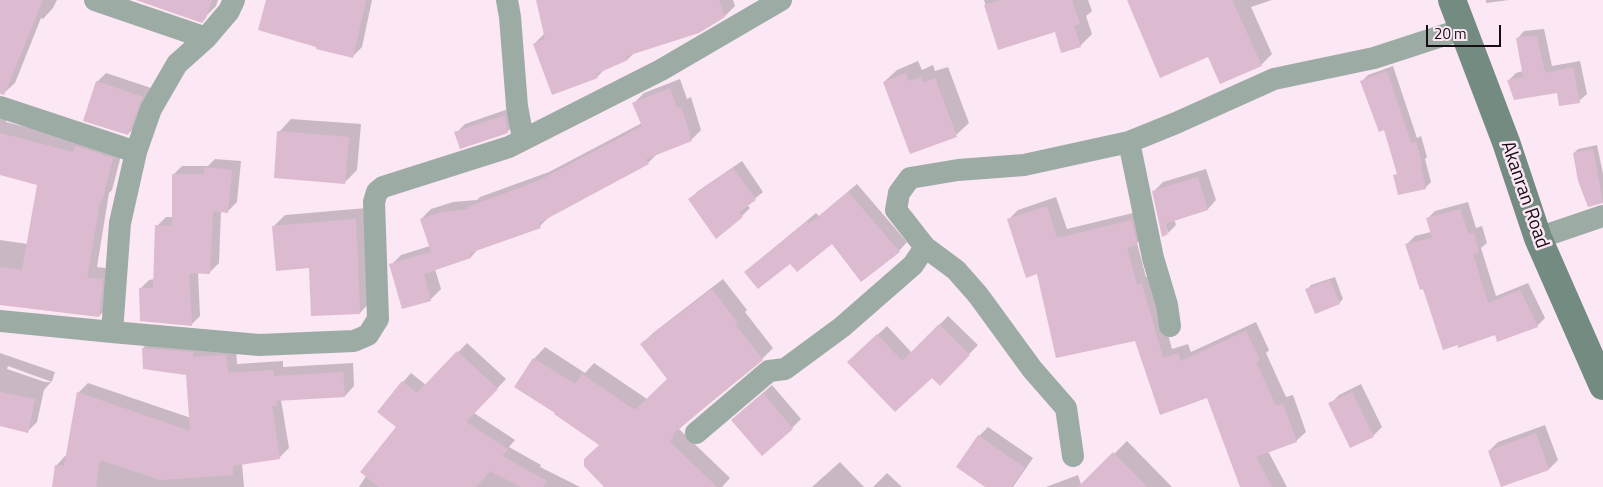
<!DOCTYPE html>
<style>
body{margin:0}
#map{position:relative;width:1603px;height:487px;overflow:hidden;background:#fce7f4;font-family:"Titillium Web",sans-serif}
canvas{display:block}
.scale{position:absolute;left:1426px;top:25px;width:75px;height:22px;box-sizing:border-box;border:2px solid #180d14;border-top:0;padding-left:6px;font-size:15px;line-height:18px;white-space:nowrap;color:#180d14;-webkit-text-stroke:4px #fce7f4;paint-order:stroke}
</style>
<div id="map">
<canvas width="1603" height="487"></canvas>
<div class="scale">20 m</div>
</div>
<script>
const ctx = document.querySelector('canvas').getContext('2d');
ctx.lineJoin = 'round';
function fillPath(path, color) { ctx.fillStyle = color; ctx.fill(path, 'evenodd'); }
const toPath = rows => new Path2D(rows.map(r => 'M' + r).join(''));
function trace(path, color, width, dash) { ctx.strokeStyle = color; ctx.lineWidth = width; ctx.lineCap = dash ? 'butt' : 'round'; ctx.setLineDash(dash || []); ctx.stroke(path); }
function label(font, color, halo, rows, align = 'center') {
  ctx.font = font + ' "Titillium Web",sans-serif'; ctx.lineWidth = 5; ctx.setLineDash([]); ctx.textBaseline = 'middle'; ctx.strokeStyle = halo; ctx.fillStyle = color; for (const [text, x, y, turn = 0] of rows) {
    ctx.save(); ctx.translate(x, y); ctx.rotate((+turn || 0) * Math.PI / 180); ctx.textAlign = isNaN(turn) ? turn : align; if (halo) ctx.strokeText(text, 0, 0); ctx.fillText(text, 0, 0); ctx.restore();
  }
}
const shadow = toPath([
 [0,0,57,0,53,8,43,19,41,18,15,83,4,93,0,93],
 [139,0,218,0,216,6,201,21],
 [267,0,372,0,362,47,353,56,318,46],
 [537,0,733,0,735,6,725,16,635,52,628,59,606,68,597,77,534,44,545,33],
 [984,0,1088,0,1092,11,1086,16,1092,34,1080,46,1056,31,999,49],
 [1128,0,1272,0,1251,7,1272,54,1261,65,1209,56],
 [1486,0,1509,0,1486,3],
 [1544,29,1552,66,1580,61,1587,94,1579,101,1558,92,1509,80,1516,73,1523,71,1517,39,1524,31],
 [918,61,922,70,933,65,935,71,948,67,969,123,956,135,884,82,897,70],
 [1393,66,1417,138,1421,136,1427,157,1425,159,1431,182,1425,188,1395,176,1398,172,1385,128,1362,81,1368,75],
 [106,73,151,88,137,125,128,134,97,82],
 [680,79,687,99,691,97,701,130,691,140,657,154,648,163,550,216,540,226,479,248,471,257,435,269,441,289,431,299,403,308,391,265,401,255,430,246,421,219,431,209,453,202,477,200,480,197,549,172,642,123,634,103,644,93],
 [0,104,10,110,6,122,81,141,123,148,112,190,109,193,97,267,113,269,109,306,99,316,0,304,0,240,28,244,38,184,0,172],
 [514,107,517,122,508,131,461,147,456,133,465,124],
 [291,119,361,124,357,170,345,182,279,132],
 [1597,145,1603,174,1603,203,1599,202,1574,153,1578,149],
 [215,159,241,161,237,202,228,211,221,211,219,263,210,272,198,272,200,316,191,325,140,289,149,280,154,279,157,226,166,217,174,217,173,175,182,166,208,166],
 [742,161,763,192,747,205,750,208,742,216,716,237,690,199,698,191],
 [1206,169,1216,200,1208,209,1174,219,1176,225,1168,233,1154,191,1163,182],
 [857,184,907,242,899,251,832,243,790,262,745,272,816,213,819,216],
 [1056,197,1067,229,1141,211,1146,234,1137,243,1146,277,1152,275,1172,349,1188,344,1191,352,1256,322,1269,350,1266,353,1286,397,1293,395,1306,432,1296,441,1268,451,1287,487,1241,487,1208,397,1135,339,1038,273,1008,220,1018,210],
 [1468,202,1476,228,1482,226,1487,243,1481,248,1496,296,1528,283,1545,318,1537,326,1424,288,1407,244,1415,236,1431,232,1427,219,1435,211],
 [367,208,371,301,360,313,310,267,273,227,285,215],
 [1335,277,1343,299,1339,303,1307,290,1311,285],
 [723,279,747,310,745,312,773,348,762,359,679,429,730,478,722,487,606,487,601,444,534,359,545,347,585,373,594,363,647,399,669,379,642,344,653,333],
 [948,316,978,345,940,384,932,376,858,353,887,326,912,353],
 [152,339,236,346,237,364,283,361,283,367,353,363,354,386,345,396,281,400,289,448,280,457,242,463,244,487,53,487,56,466,65,456,67,456,79,392,88,383,191,418,188,374,143,348],
 [467,343,506,379,474,413,515,440,509,447,541,465,540,467,580,487,359,487,397,427,403,382,411,373,426,385],
 [0,353,55,372,52,381,44,390,37,422,28,431,0,425],
 [8,366,52,382,45,382,7,369],
 [1361,384,1382,427,1373,436,1330,404,1339,395],
 [772,385,801,419,792,428,742,411],
 [1545,425,1558,460,1549,469,1502,485,1489,451,1498,442],
 [988,427,1033,458,1013,487,987,487,979,436],
 [1127,441,1172,487,1095,487,1088,480],
 [840,462,864,487,812,487],
 [887,473,902,487,873,487],
 [1078,475,1082,487,1046,487]
]);
const building = toPath([
 [0,0,43,0,4,95,0,94],
 [136,0,212,0,206,18,202,23],
 [266,0,366,0,353,58,316,49,316,47,258,30],
 [536,0,719,0,725,17,699,33,627,56,628,60,596,74,598,78,552,95,533,44,545,39],
 [1001,0,1072,0,1080,24,1074,26,1081,47,1061,53,1055,32,998,50,984,5],
 [1127,0,1232,0,1262,66,1220,84,1208,57,1160,78],
 [1528,36,1537,36,1545,73,1573,67,1580,103,1559,106,1557,93,1514,100,1507,80,1523,77,1516,38],
 [1387,71,1411,143,1416,142,1422,164,1420,165,1426,189,1398,195,1393,175,1397,174,1384,130,1379,132,1360,81],
 [906,73,909,81,921,77,923,83,935,78,957,137,910,154,883,82],
 [96,81,143,97,139,105,128,135,83,121],
 [670,88,677,108,681,106,692,141,646,159,649,164,539,223,541,228,470,253,471,258,424,274,431,301,402,309,389,264,431,252,420,219,442,212,468,209,468,207,538,181,642,126,632,103],
 [505,115,508,133,460,149,454,132],
 [277,131,349,137,345,184,274,178],
 [0,133,73,152,75,146,113,158,102,202,100,201,87,278,103,279,99,317,0,305,0,267,22,270,37,185,0,175],
 [1593,149,1603,203,1588,207,1578,181,1573,153],
 [204,167,232,170,228,213,213,211,210,274,189,273,192,326,140,321,139,288,153,288,155,225,172,226,172,174,204,174],
 [733,168,756,200,739,212,743,217,716,239,688,199],
 [1198,177,1208,210,1165,224,1168,234,1162,237,1152,191],
 [848,192,900,252,861,282,832,244,797,272,790,264,758,289,744,272,807,221,809,224],
 [1047,206,1057,238,1132,220,1137,245,1127,248,1137,285,1142,284,1163,358,1178,353,1181,361,1246,331,1260,360,1256,362,1276,406,1283,404,1297,442,1256,457,1272,487,1240,487,1207,398,1160,415,1135,341,1056,358,1037,274,1026,278,1007,219],
 [1460,209,1469,235,1474,233,1479,252,1473,254,1488,303,1520,290,1538,327,1497,342,1495,335,1458,348,1458,345,1443,350,1423,289,1420,290,1405,244,1432,238,1426,218],
 [356,219,360,314,311,316,309,268,276,271,272,226],
 [1330,280,1340,304,1315,314,1305,289],
 [712,289,737,322,735,324,763,360,672,434,674,436,669,441,717,487,604,487,584,466,584,459,599,445,554,414,555,413,514,387,533,358,575,384,582,374,635,410,667,379,640,344],
 [939,324,970,355,940,386,932,378,895,412,847,362,877,334,902,361],
 [142,348,193,352,193,357,226,355,228,373,274,370,274,376,343,372,345,397,276,401,277,406,272,406,280,459,233,466,233,475,160,480,100,460,96,487,52,487,55,465,64,466,77,392,190,431,186,375,143,369],
 [457,351,498,389,466,422,508,449,502,456,547,481,543,487,521,487,490,471,476,487,379,487,360,472,396,427,377,412,402,381,417,393],
 [0,392,35,399,28,433,0,426],
 [1352,392,1374,437,1350,448,1328,403],
 [763,393,793,429,762,456,731,420],
 [1536,433,1549,470,1501,487,1488,451],
 [978,435,1025,468,1011,487,985,487,956,467],
 [1113,452,1147,487,1078,487]
]);
const street = toPath([
 [95,0,206,38],
 [507,0,510,17,517,106,523,139],
 [0,107,136,152],
 [1129,142,1153,258,1167,305,1170,326],
 [1538,238,1603,216],
 [925,247,956,270,978,295,1032,369,1066,408,1073,456],
 [0,321,112,332,120,223,136,152,151,109,177,64,206,38,229,11,234,0],
 [112,332,259,345,354,341,368,335,378,319,374,202,377,192,383,187,509,147,661,70,781,0],
 [696,433,769,371,785,369,842,327,913,265,925,247,896,210,899,193,910,178,958,170,1024,165,1129,142,1176,123,1274,79,1374,58,1463,29]
]);
const secondary = toPath([
 [1452,0,1506,142,1538,238,1603,386]
]);
const streetNames = [
 ["Akanran Road",1524,195,71]
];
fillPath(shadow, '#0003');
fillPath(building, '#dcbbd0');
trace(street, '#9caca4', 22);
trace(secondary, '#748b81', 28);
label('19px', '#180d14', '#fce7f4', streetNames);
</script>
